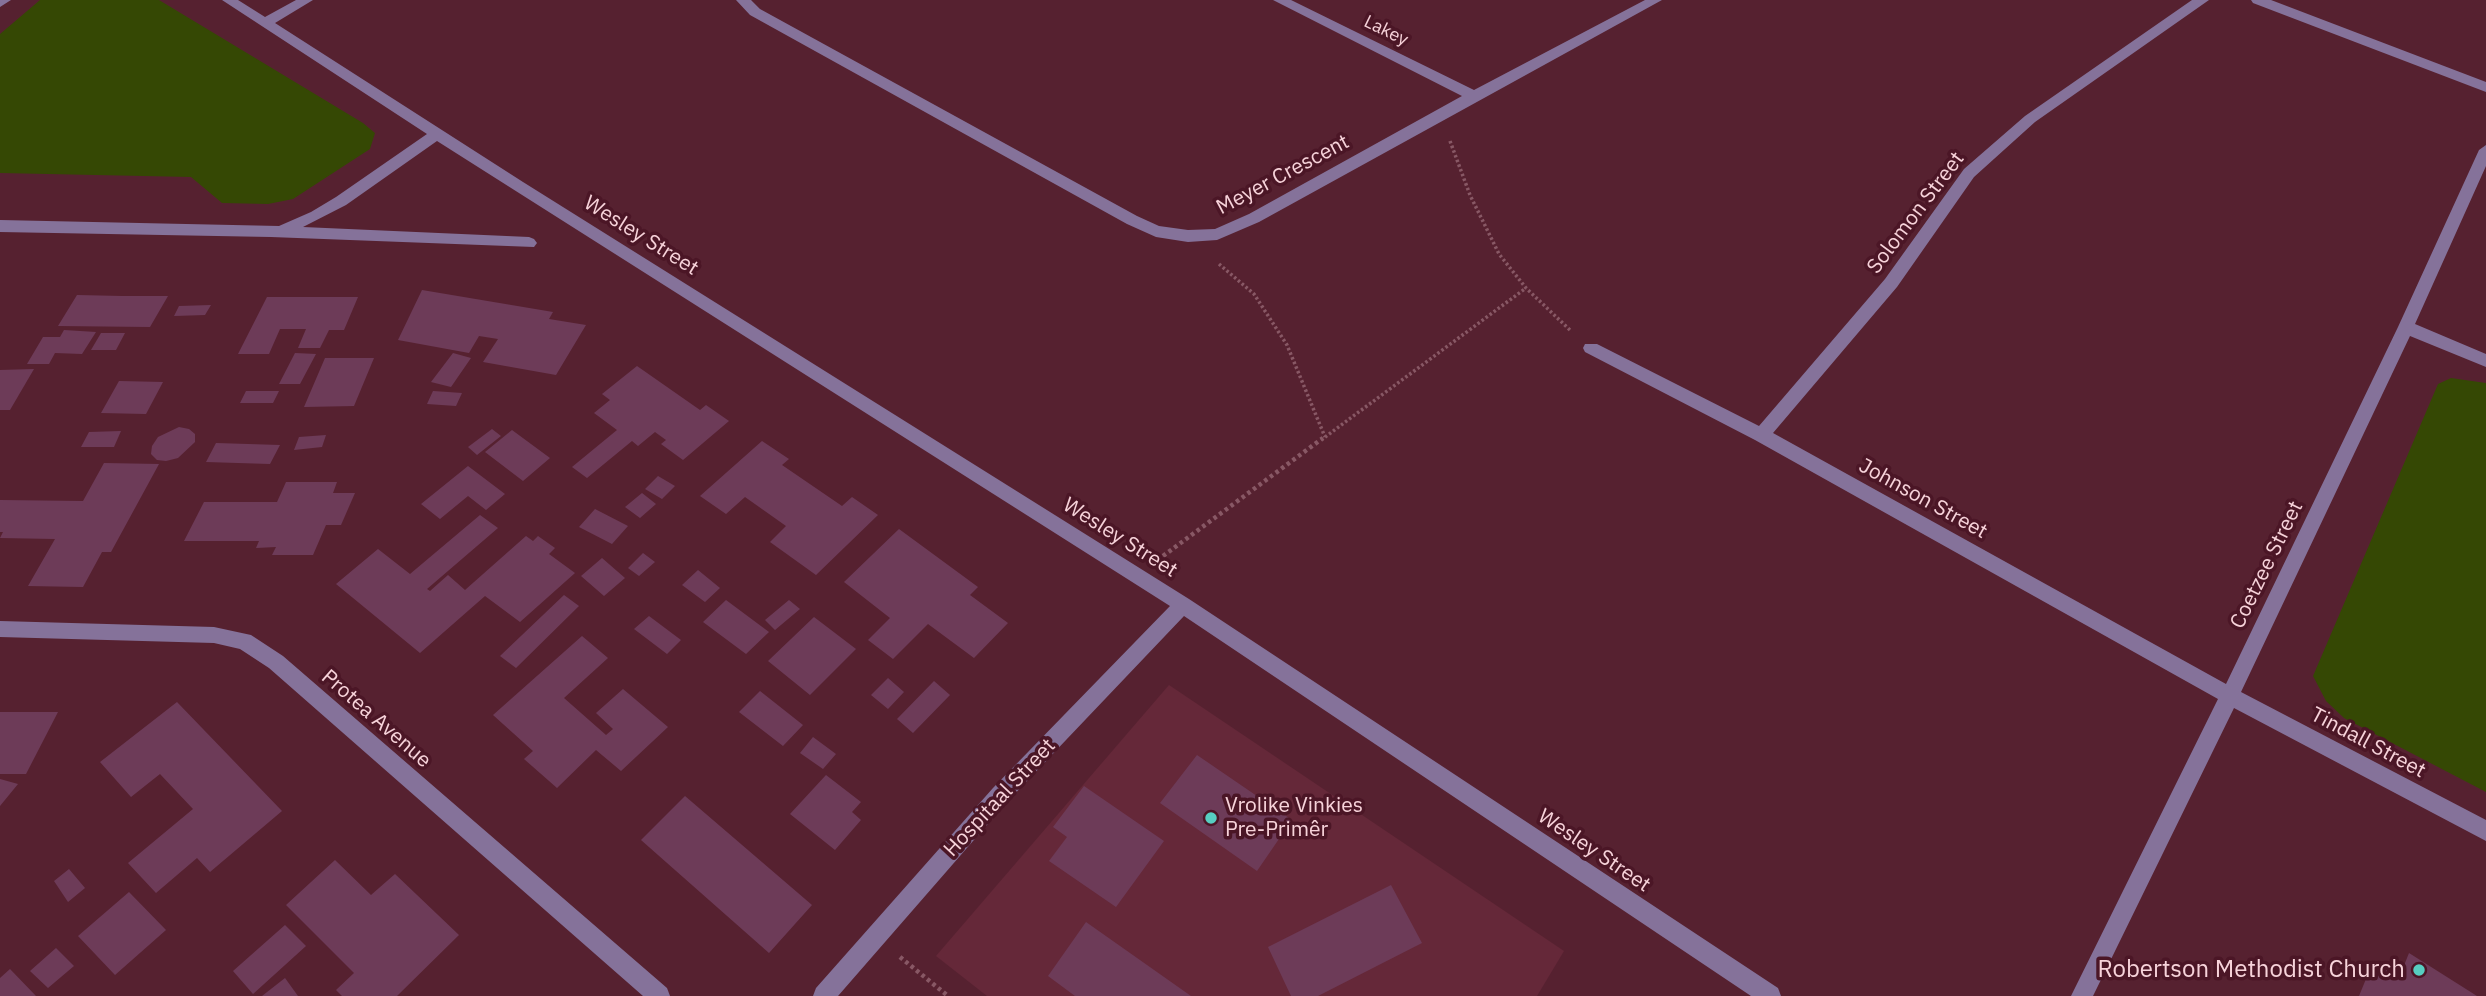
<!DOCTYPE html>
<meta charset="utf-8">
<style>
body{margin:0}
canvas{display:block;background:#562130}
</style>
<canvas width="2486" height="996"></canvas>
<script>
const ctx = document.querySelector('canvas').getContext('2d');
ctx.lineJoin = 'round';
function fillPath(path, color) { ctx.fillStyle = color; ctx.fill(path, 'evenodd'); }
const toPath = rows => new Path2D(rows.map(r => 'M' + r).join(''));
function trace(path, color, width, dash) { ctx.strokeStyle = color; ctx.lineWidth = width; ctx.lineCap = dash ? 'butt' : 'round'; ctx.setLineDash(dash || []); ctx.stroke(path); }
function label(font, color, halo, rows, align = 'center') {
  ctx.font = font + ' "IBM Plex Sans",sans-serif'; ctx.lineWidth = 7; ctx.setLineDash([]); ctx.textBaseline = 'middle'; ctx.strokeStyle = halo; ctx.fillStyle = color; for (const [text, x, y, turn = 0] of rows) {
    ctx.save(); ctx.translate(x, y); ctx.rotate((+turn || 0) * Math.PI / 180); ctx.textAlign = isNaN(turn) ? turn : align; if (halo) ctx.strokeText(text, 0, 0); ctx.fillText(text, 0, 0); ctx.restore();
  }
}
const built = toPath([
 [1169,685,1564,951,1537,996,987,996,936,956]
]);
const green = toPath([
 [40,0,159,0,363,123,375,133,370,149,293,199,268,204,222,203,191,177,0,173,0,34],
 [2451,378,2486,383,2486,792,2344,718,2326,701,2313,676,2438,384]
]);
const building = toPath([
 [422,290,553,312,549,319,586,325,556,375,483,362,498,339,479,336,469,353,398,340],
 [77,295,122,296,168,296,150,327,58,326],
 [267,297,358,297,344,330,329,330,320,348,298,348,306,329,280,329,269,354,238,354],
 [211,305,205,315,174,316,179,306],
 [64,330,96,332,82,354,55,353,49,364,27,364,43,337,60,337],
 [101,333,125,333,116,350,91,350],
 [295,353,316,354,300,384,279,384],
 [453,353,471,358,451,387,431,382],
 [325,358,374,358,354,406,304,407],
 [637,366,700,410,706,405,729,421,683,460,661,444,666,440,655,432,638,446,632,441,587,478,572,467,617,430,594,413,610,400,602,394],
 [34,369,10,410,0,410,0,370],
 [119,381,163,382,146,414,101,413],
 [246,391,279,391,273,403,240,403],
 [433,391,462,393,456,406,427,404],
 [179,427,189,429,195,434,195,442,178,458,166,461,157,460,151,454,152,446,158,437],
 [492,429,501,436,477,455,468,447],
 [512,430,550,458,523,481,485,452],
 [121,431,114,447,81,447,89,432],
 [326,435,322,447,294,450,299,437],
 [762,441,789,459,782,465,842,506,852,497,878,515,816,575,770,542,786,526,745,497,726,514,700,496],
 [216,443,280,445,270,464,206,462],
 [104,463,159,464,111,552,102,552,83,587,28,586,55,539,0,538,3,532,0,532,0,500,83,501],
 [468,466,505,494,486,510,468,496,440,519,421,504],
 [658,476,675,486,662,499,645,489],
 [286,482,337,482,333,493,355,493,341,525,326,525,313,555,272,555,276,547,256,548,259,541,184,541,204,502,277,502],
 [642,493,656,504,640,518,625,507],
 [595,509,628,526,612,544,579,527],
 [480,515,498,528,427,589,430,591,448,575,465,590,526,536,533,541,538,536,555,548,549,554,575,573,520,622,485,596,420,653,336,584,378,549,410,574],
 [899,529,978,587,970,595,1008,623,974,658,928,624,893,659,868,640,890,618,844,582],
 [643,553,655,562,639,576,628,568],
 [602,558,625,578,604,596,581,576],
 [698,570,720,588,705,602,682,585],
 [564,595,579,606,516,668,500,656],
 [726,600,769,632,746,654,703,622],
 [789,600,800,609,775,630,765,620],
 [649,616,681,640,667,654,634,629],
 [814,617,856,649,810,695,768,661],
 [582,636,608,658,564,698,606,735,613,729,596,713,623,689,668,727,621,771,596,750,557,788,524,759,533,751,493,715],
 [888,678,904,692,888,709,871,695],
 [934,681,950,695,913,733,897,719],
 [760,691,803,725,783,746,739,712],
 [177,702,282,811,210,872,197,858,156,893,128,863,193,809,160,774,131,797,100,762],
 [0,712,58,712,26,774,0,774],
 [813,737,836,754,823,769,800,753],
 [1197,755,1292,820,1257,871,1160,803],
 [826,775,861,802,852,812,861,820,835,850,790,814],
 [0,779,18,784,0,806],
 [1084,786,1164,841,1116,907,1049,861,1067,837,1053,827],
 [685,796,812,905,769,953,641,840],
 [335,860,371,895,395,874,459,935,397,996,342,996,336,990,354,973,286,905],
 [69,869,85,888,68,902,54,881],
 [1391,885,1422,943,1318,996,1291,996,1268,947],
 [129,892,166,930,115,975,78,936],
 [1086,922,1191,996,1075,996,1048,976],
 [285,925,306,946,253,994,233,971],
 [56,948,74,966,48,988,30,971],
 [2409,953,2477,996,2359,996,2373,962,2399,978],
 [10,969,36,996,0,996,0,978],
 [285,978,298,996,262,996]
]);
const pathFar1 = toPath([
 [1450,141,1470,195,1499,254,1526,288,1571,331],
 [1219,264,1254,294,1287,345,1325,437],
 [1321,440,1526,288]
]);
const path = toPath([
 [1163,556,1323,438],
 [900,957,948,996]
]);
const minor = toPath([
 [0,0,11,0,0,7,0,0],
 [222,0,238,0,265,17,296,0,313,0,275,23,523,182,1189,599,1778,988,1781,996,1751,996,1184,616,1007,802,838,996,813,996,816,988,993,788,1170,606,437,141,346,205,303,227,529,237,534,239,537,243,534,247,271,237,0,232,0,220,279,226,311,212,336,197,427,134,222,0],
 [736,0,751,0,760,9,1137,216,1159,226,1188,230,1215,229,1249,214,1462,96,1273,0,1291,0,1474,90,1645,0,1662,0,1259,222,1217,240,1188,242,1156,237,1127,224,750,15,736,0],
 [2192,0,2209,0,2035,122,1974,177,1897,287,1773,433,2226,684,2398,327,2479,150,2486,145,2486,166,2415,324,2486,354,2486,367,2410,336,2241,692,2486,820,2486,841,2234,708,2093,996,2071,996,2218,699,1755,440,1585,352,1583,348,1585,344,1597,344,1759,426,1885,279,1964,169,2025,116,2192,0],
 [2251,0,2271,0,2486,82,2486,92,2253,3,2251,0],
 [0,621,214,627,251,635,283,656,667,988,670,996,643,996,269,668,240,649,214,643,0,637,0,621]
]);
const markers = [
 [1211,818,7,"#57cec1"],
 [2419,970,7,"#57cec1"]
];
const farStreetnames = [
 ["Lakey",1386,31,26]
];
const streetNames = [
 ["Meyer Crescent",1283,175,-28],
 ["Solomon Street",1916,213,-53],
 ["Wesley Street",641,236,32],
 ["Johnson Street",1923,499,29],
 ["Wesley Street",1120,538,32],
 ["Coetzee Street",2267,565,-64],
 ["Protea Avenue",376,719,41],
 ["Tindall Street",2368,743,28],
 ["Hospitaal Street",1000,798,-47],
 ["Wesley Street",1594,851,34]
];
const poiNames = [
 ["Vrolike Vinkies",1225,806],
 ["Pre-Primêr",1225,830]
];
const nearPoinames = [
 ["Robertson Methodist Church",2405,970]
];
fillPath(built, '#652839');
fillPath(green, '#354804');
fillPath(building, '#6d3b58');
trace(pathFar1, '#885865', 3.5, [2.5, 2.5]);
trace(path, '#885865', 4.5, [3.5, 3.5]);
fillPath(minor, '#85729a');
for (const [x, y, r, color] of markers) { const dot = new Path2D(); dot.arc(x, y, r, 0, 2 * Math.PI); ctx.fillStyle = color; ctx.fill(dot); trace(dot, '#4b1626', 2.5); }
label('18px', '#f7d3da', '#4b1626', farStreetnames);
label('21px', '#f7d3da', '#4b1626', streetNames);
label('21px', '#f7d3da', '#4b1626', poiNames, 'left');
label('24px', '#f7d3da', '#4b1626', nearPoinames, 'right');
</script>
